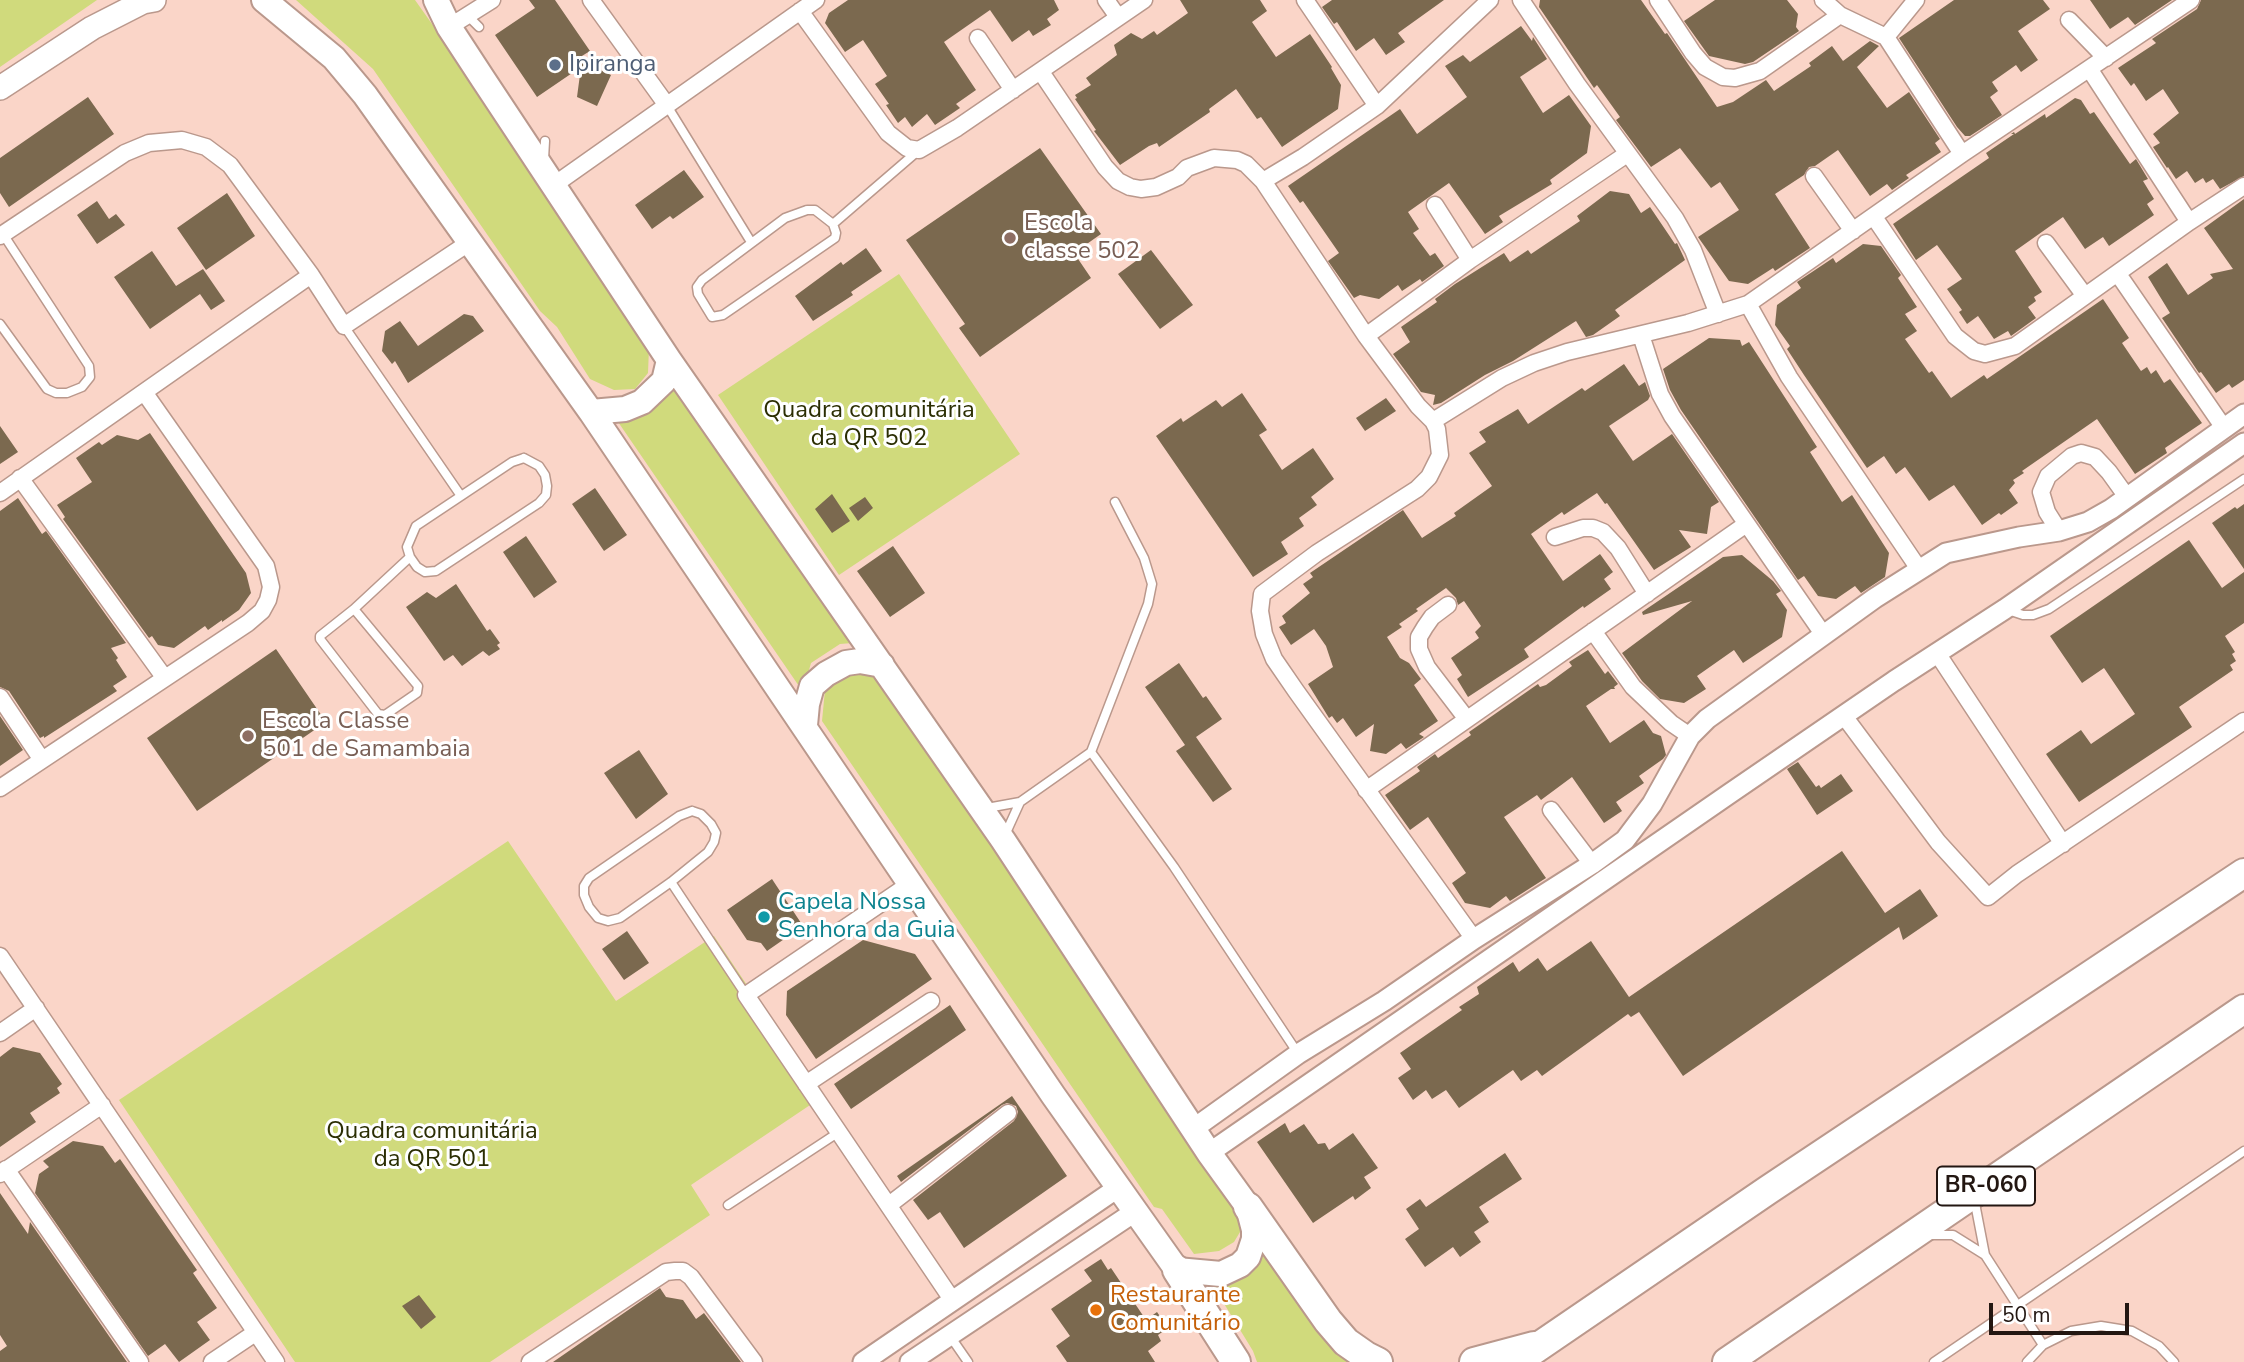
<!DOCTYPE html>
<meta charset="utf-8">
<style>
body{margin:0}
#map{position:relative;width:2244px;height:1362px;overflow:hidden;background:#fad5c8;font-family:"Nunito Sans",sans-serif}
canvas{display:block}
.scale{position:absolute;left:1989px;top:1303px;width:140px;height:32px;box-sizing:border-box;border:4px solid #231712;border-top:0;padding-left:9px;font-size:21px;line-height:24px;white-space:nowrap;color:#231712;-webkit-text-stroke:5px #fff;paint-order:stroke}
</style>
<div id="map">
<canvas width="2244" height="1362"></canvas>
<div class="scale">50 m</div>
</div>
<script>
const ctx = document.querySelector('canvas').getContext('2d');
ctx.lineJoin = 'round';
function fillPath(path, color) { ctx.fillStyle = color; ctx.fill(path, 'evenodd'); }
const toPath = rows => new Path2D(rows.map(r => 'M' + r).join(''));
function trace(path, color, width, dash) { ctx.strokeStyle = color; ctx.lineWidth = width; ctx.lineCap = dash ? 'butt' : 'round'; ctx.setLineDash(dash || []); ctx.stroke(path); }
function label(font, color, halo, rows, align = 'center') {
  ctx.font = font + ' "Nunito Sans",sans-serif'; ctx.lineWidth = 6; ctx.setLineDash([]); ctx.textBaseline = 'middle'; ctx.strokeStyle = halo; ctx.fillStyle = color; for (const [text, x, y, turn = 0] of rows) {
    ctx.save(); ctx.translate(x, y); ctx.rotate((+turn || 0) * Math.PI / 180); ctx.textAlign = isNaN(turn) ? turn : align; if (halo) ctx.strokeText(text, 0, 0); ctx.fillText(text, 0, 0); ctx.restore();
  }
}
const green = toPath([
 [0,0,97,0,0,67],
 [296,0,415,0,605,268,649,348,648,373,635,389,614,390,590,379,557,327,540,311,373,69],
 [899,274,1020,454,839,575,718,395],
 [675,370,865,642,840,644,811,663,803,692,614,416],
 [880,671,1246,1222,1234,1242,1219,1251,1194,1254,1162,1209,1154,1207,822,721,825,690,838,672],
 [508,841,616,1001,714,936,822,1097,691,1185,710,1215,490,1362,295,1362,119,1100],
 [1266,1240,1354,1362,1257,1362,1253,1351,1212,1284]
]);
const building = toPath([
 [529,0,555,0,590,51,577,59,611,75,597,106,577,97,581,67,537,97,495,35,535,8],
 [848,0,1054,0,1059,10,1047,19,1051,25,1033,36,1029,30,1012,42,990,10,944,42,976,90,956,104,960,108,935,125,927,114,912,127,905,117,898,123,886,105,889,104,875,84,887,76,863,40,845,52,825,23,829,13],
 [1180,0,1260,0,1267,11,1252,22,1276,57,1310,34,1332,67,1331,68,1341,85,1338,109,1282,147,1261,117,1257,119,1236,89,1209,109,1210,112,1159,147,1157,143,1149,146,1120,165,1094,131,1096,130,1075,99,1077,98,1075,95,1091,85,1086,78,1117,55,1114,45,1131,33,1142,39,1154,31,1157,35,1188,13],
 [1332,0,1444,0,1398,33,1405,42,1386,55,1374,38,1356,51,1337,22,1334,24,1322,7],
 [1540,0,1641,0,1665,34,1667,33,1717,107,1733,102,1766,80,1774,91,1811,66,1809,63,1832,46,1843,61,1870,41,1879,46,1857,67,1887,108,1909,92,1940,139,1935,143,1941,152,1906,175,1909,178,1892,190,1887,184,1870,196,1838,150,1815,166,1809,167,1804,175,1775,194,1810,248,1775,271,1773,268,1748,284,1729,281,1698,237,1739,210,1720,182,1711,188,1680,148,1651,167,1616,120,1620,117,1597,85,1594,88,1539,7],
 [1715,0,1787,0,1798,14,1796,27,1799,31,1753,62,1745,64,1709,56,1684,21],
 [1954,0,2043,0,2050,9,2018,31,2038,60,2021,72,2016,65,1992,82,1998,91,1990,97,2002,115,1970,136,1965,136,1957,127,1899,38],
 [2090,0,2172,0,2135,25,2128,17,2110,29],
 [2201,0,2244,0,2244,176,2220,189,2213,179,2206,183,2203,178,2195,183,2187,171,2176,179,2168,167,2167,168,2153,147,2160,143,2153,134,2179,113,2163,89,2146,101,2134,83,2131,86,2118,68,2156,43,2152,39,2197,9],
 [1521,26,1532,41,1533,37,1547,59,1520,77,1543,113,1569,95,1591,126,1587,153,1550,180,1552,184,1499,216,1503,222,1485,234,1449,183,1408,212,1419,229,1413,233,1430,256,1435,253,1444,266,1422,282,1420,279,1402,291,1398,285,1379,299,1360,295,1354,298,1328,261,1339,253,1303,201,1300,203,1288,186,1400,109,1417,134,1467,97,1445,66,1463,55,1470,62],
 [88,97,114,134,9,207,0,193,0,158],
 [2075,98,2081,100,2090,114,2094,112,2130,164,2136,159,2148,179,2143,181,2154,199,2147,204,2154,215,2109,246,2103,237,2085,249,2063,217,2015,251,2042,292,2034,297,2036,301,2028,307,2036,318,2011,336,2008,331,1994,339,1978,316,1967,324,1959,312,1962,310,1947,289,1962,279,1937,245,1916,260,1893,224,1989,158,1986,153,2014,134,2011,134,2014,132,2015,134,2045,114,2046,118],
 [1040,148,1101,234,1074,253,1091,278,980,357,959,328,965,324,906,240],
 [684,170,704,197,673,219,670,216,652,229,635,205],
 [1610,191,1629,194,1641,213,1650,207,1675,244,1677,243,1685,260,1615,310,1620,316,1593,335,1586,337,1576,321,1513,361,1485,375,1441,403,1433,405,1435,395,1421,392,1393,354,1410,342,1401,327,1437,302,1435,299,1455,284,1504,253,1510,262,1528,250,1531,254,1580,221,1577,216],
 [227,193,255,236,206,270,177,228],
 [2244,199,2244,380,2232,388,2229,384,2216,393,2201,372,2199,373,2162,318,2170,313,2148,277,2167,263,2188,295,2213,278,2210,274,2233,269,2204,228],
 [97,201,109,219,116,214,125,225,97,244,77,215],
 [1863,244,1881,246,1901,275,1898,278,1917,307,1905,314,1917,331,1905,339,1929,373,1932,371,1951,398,1984,375,1987,379,2103,299,2129,338,2122,343,2141,371,2147,367,2151,374,2156,370,2164,383,2170,379,2202,423,2165,448,2167,453,2135,474,2097,419,2022,471,2024,473,2013,480,2015,483,2009,490,2018,503,2001,515,1999,513,1982,525,1954,485,1929,501,1905,467,1896,474,1884,456,1867,468,1804,375,1787,349,1790,346,1775,325,1777,305,1801,288,1797,282,1833,258,1836,263],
 [866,248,882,271,851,292,853,295,813,321,795,296,841,262,843,265],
 [1151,250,1193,305,1160,329,1118,274],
 [152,251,176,286,203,269,225,301,211,310,200,294,150,329,114,277],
 [464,314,473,316,484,331,408,383,395,361,392,364,382,351,385,331,400,321,418,346],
 [1709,338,1740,340,1742,346,1749,342,1817,447,1810,452,1842,502,1852,495,1889,553,1885,577,1861,593,1855,586,1836,599,1818,596,1804,576,1798,580,1681,410,1670,390,1663,369],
 [1624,364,1639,386,1645,382,1650,396,1648,400,1609,426,1633,461,1672,434,1719,502,1711,507,1707,534,1679,530,1691,547,1654,570,1607,503,1605,504,1597,493,1564,515,1562,512,1531,534,1563,581,1600,554,1613,572,1604,579,1611,589,1584,608,1583,606,1524,649,1529,657,1468,697,1457,679,1462,675,1451,658,1479,638,1475,632,1481,626,1464,601,1458,605,1456,598,1446,588,1416,609,1418,611,1399,624,1402,627,1387,637,1400,658,1409,663,1421,679,1414,685,1438,721,1419,734,1424,737,1406,749,1401,743,1386,754,1370,751,1374,724,1356,737,1343,718,1337,723,1332,716,1329,718,1308,684,1333,667,1326,646,1314,629,1291,645,1279,627,1286,623,1282,616,1310,593,1303,584,1313,577,1310,573,1403,510,1422,538,1456,516,1454,513,1492,486,1469,453,1486,442,1479,432,1518,409,1528,424,1582,388,1585,391],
 [1242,393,1267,430,1259,435,1282,470,1313,448,1334,479,1311,497,1317,505,1299,518,1304,526,1281,542,1288,554,1253,577,1156,436,1181,418,1183,422,1216,400,1222,407],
 [1386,398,1396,411,1365,431,1356,418],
 [0,426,18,452,0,464],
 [150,433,246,573,251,593,239,610,222,622,222,620,208,630,205,626,174,648,158,645,152,636,149,638,63,519,65,517,57,505,92,482,76,458,99,442,102,445,117,435,138,440],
 [595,488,627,535,604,551,572,504],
 [832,494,850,521,832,533,815,509],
 [865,497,873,508,858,521,849,508],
 [18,498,42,534,46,531,126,643,111,648,118,658,116,660,127,677,113,686,117,691,44,738,44,736,40,738,9,691,0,687,0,511],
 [2244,504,2244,569,2212,523,2235,507,2237,509],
 [526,536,557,582,534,598,503,552],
 [2189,540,2222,588,2244,572,2244,623,2225,636,2235,652,2232,654,2236,661,2230,665,2233,670,2179,707,2192,727,2079,802,2046,754,2081,730,2091,744,2135,714,2104,668,2082,683,2050,636],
 [893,546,925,593,890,617,857,571],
 [1742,555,1773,581,1781,591,1776,594,1787,610,1782,637,1743,663,1734,650,1697,676,1706,689,1684,703,1660,699,1642,681,1622,653,1692,601,1643,615,1642,612,1723,557],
 [456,584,487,631,490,629,500,643,497,645,500,649,489,656,483,651,462,666,453,655,444,661,406,607,427,592,436,598],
 [276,649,326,722,197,811,147,738],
 [1588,650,1605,674,1608,671,1618,684,1614,687,1615,689,1611,689,1586,706,1610,743,1644,720,1653,733,1661,736,1666,755,1663,759,1639,776,1644,783,1616,802,1622,811,1604,823,1572,777,1541,800,1537,795,1504,817,1546,878,1510,901,1506,896,1490,908,1465,903,1452,883,1466,873,1428,817,1410,830,1385,795,1420,771,1417,767,1435,754,1438,758,1471,735,1469,732,1538,684,1540,687,1546,685,1572,666,1569,662],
 [1179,663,1203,698,1206,696,1222,719,1196,737,1232,789,1213,802,1176,751,1185,745,1145,687],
 [0,716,23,750,0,766],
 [639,750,668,794,636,819,604,773],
 [1798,762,1816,787,1819,785,1821,788,1841,774,1853,791,1817,815,1787,769],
 [1842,851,1885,913,1920,889,1938,916,1903,940,1899,927,1683,1076,1639,1012,1631,1017,1628,1014,1542,1076,1537,1070,1521,1081,1513,1070,1459,1108,1446,1090,1432,1099,1426,1090,1413,1100,1398,1078,1411,1069,1400,1053,1462,1010,1459,1007,1479,994,1477,987,1513,962,1519,972,1538,958,1547,971,1591,941,1629,997],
 [772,879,803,926,767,951,761,943,747,940,727,910],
 [627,931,649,963,624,980,602,949],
 [863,940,915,954,932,979,816,1059,786,1015,787,991],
 [950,1005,966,1030,851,1109,834,1084],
 [13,1047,40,1053,62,1084,57,1088,60,1093,30,1113,36,1122,0,1147,0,1057],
 [1012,1096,1067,1176,964,1248,940,1212,928,1220,913,1200,1014,1121,1018,1112,1016,1106,1007,1103,1002,1105,901,1182,897,1176],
 [1285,1123,1290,1133,1304,1124,1318,1144,1325,1143,1329,1150,1353,1133,1378,1168,1364,1177,1371,1188,1355,1200,1353,1196,1313,1223,1257,1142],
 [73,1141,103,1146,115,1163,120,1159,197,1270,193,1273,217,1308,197,1322,210,1340,179,1362,165,1344,148,1356,35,1193,39,1174,49,1167,43,1161],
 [1505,1153,1522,1179,1479,1207,1489,1222,1474,1232,1481,1242,1460,1257,1453,1247,1425,1267,1405,1239,1419,1229,1406,1209,1420,1199,1426,1207],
 [0,1193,28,1234,30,1222,127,1362,0,1362,0,1351,7,1346,0,1335],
 [1101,1259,1108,1270,1111,1268,1146,1320,1157,1312,1168,1328,1158,1335,1161,1341,1148,1351,1155,1362,1067,1362,1056,1346,1070,1336,1051,1309,1092,1281,1084,1270],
 [660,1288,666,1297,683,1300,696,1319,704,1313,741,1362,553,1362],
 [419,1295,436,1317,421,1329,402,1306]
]);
const service = toPath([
 [467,15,479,27],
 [666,104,751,242],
 [544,159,545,141],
 [807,210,815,210,833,224,836,233,835,238,723,315,712,317,698,294,697,287,702,280,785,218,807,210],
 [833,224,919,150],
 [0,324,47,389,56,393,67,393,82,387,90,377,89,366,3,234],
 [344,326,461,496],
 [524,458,539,466,545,475,547,486,546,495,539,503,436,571,425,572,417,567,410,557,407,547,416,526,512,462,524,458],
 [354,609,418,686,417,693,385,715,378,714,320,639,320,636,354,609],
 [354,609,410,557],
 [2008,610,2023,615,2033,615,2049,609,2244,479],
 [1091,752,1174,867,1297,1052],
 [987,808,1020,802,1091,752,1148,604,1152,584,1144,558,1115,502],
 [692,811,701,814,711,824,716,833,714,842,708,852,671,882,620,918,608,921,598,918,589,907,584,895,584,886,589,878,679,816,692,811],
 [1005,835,1020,802],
 [671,882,746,995],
 [1974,1198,1985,1255,2043,1345],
 [728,1205,839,1132],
 [1927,1235,1953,1235,1985,1255],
 [950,1336,968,1362],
 [1934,1362,2244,1151],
 [2027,1362,2043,1345,2071,1331,2101,1326,2132,1331,2159,1346,2174,1362]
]);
const minor = toPath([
 [591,0,666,104],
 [1106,0,1118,17],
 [1305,0,1377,106],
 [1521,0,1577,84,1675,218,1693,250,1718,314],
 [1658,0,1693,53,1705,67,1723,77,1735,78,1760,71,1840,15,1886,37,1916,0],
 [1823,0,1840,15],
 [800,11,888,133,907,148,919,150,957,128,1144,0],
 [2069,20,2106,58],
 [449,27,492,0],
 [1886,37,1962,154],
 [978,38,1013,90],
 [2090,70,2189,222],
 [1041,72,1105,167,1118,181,1130,187,1141,189,1156,187,1178,177,1187,168,1214,158,1237,160,1246,164,1263,181],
 [1814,176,1853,231],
 [554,185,816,0],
 [1435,205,1470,260],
 [1874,217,1955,336,1974,351,1985,354,2015,346,2189,222,2244,186],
 [0,236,125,153,149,143,182,140,206,147,230,165,311,275,344,326,470,242],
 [2046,243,2085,296],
 [2118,274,2224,428],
 [1748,304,1789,377,1919,569],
 [1641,335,1660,394,1672,416,1823,634],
 [1366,336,1470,260,1627,154],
 [1433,421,1502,378,1534,363,1567,352,1688,323,1748,304,1962,154,2191,0],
 [20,478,164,677],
 [0,493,311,275],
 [2059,531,2047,512,2041,492,2048,476,2072,456,2081,453,2095,457,2109,472,2127,497],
 [1555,537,1583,528,1593,528,1603,532,1618,548,1647,594],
 [1448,605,1432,617,1425,627,1419,637,1419,649,1427,667,1466,718],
 [1593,631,1633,687,1671,723,1690,736],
 [1937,653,2063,844],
 [0,697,42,760],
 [1844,716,1938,842,1988,897,2017,874,2244,721],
 [0,788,248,623,262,611,268,600,271,587,266,566,144,392],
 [1366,790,1745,525],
 [1551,810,1592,864],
 [911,883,746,995,953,1301],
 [1474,939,1296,691,1274,659,1264,634,1260,611,1262,594,1317,553,1417,489,1429,477,1440,455,1437,429,1433,421,1418,406,1366,336,1263,181,1303,157,1377,106,1490,0],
 [0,956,276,1362],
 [0,1033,36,1008],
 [806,1084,931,1001],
 [6,1169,140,1362],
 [0,1174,102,1105],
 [889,1205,1008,1113],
 [212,1362,255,1333],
 [530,1362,666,1272,675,1271,683,1271,691,1277,754,1362]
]);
const tertiary = toPath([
 [1193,1129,1298,1054,1384,1001,1474,939,1592,864,1625,840,1652,804,1690,736,1707,719,1875,598,1946,553,2019,537,2059,531,2088,522,2111,509,2244,414],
 [1209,1153,1729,794,1894,681,2005,609,2244,443],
 [863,1362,1119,1187],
 [910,1362,1136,1211]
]);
const secondary = toPath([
 [0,88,92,28,143,2,154,0]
]);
const primary = toPath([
 [264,0,334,58,365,95,591,412,1053,1095,1177,1270,1221,1274,1240,1265,1248,1257,1254,1239,1254,1230,1248,1207,1209,1153,1003,840,669,360,483,79,449,27,436,0],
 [591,412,625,409,642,402,664,381,669,360],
 [805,725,807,704,812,686,826,674,846,663,860,661,882,665]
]);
const motorway = toPath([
 [1248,1207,1328,1321,1346,1342,1366,1356,1378,1362],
 [1177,1270,1236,1362],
 [1474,1362,1534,1346],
 [1516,1362,1768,1190,2244,873],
 [1727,1362,2244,1009]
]);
const markers = [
 [555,65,7,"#5c6f8a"],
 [1010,238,7,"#8d6e63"],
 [248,736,7,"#8d6e63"],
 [764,917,7,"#0f9aa8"],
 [1096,1310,7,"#e8710a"]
];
const shields = [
 [1986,1186,98]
];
const shieldNames = [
 ["BR-060",1986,1186]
];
const serviceNames = [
 ["Ipiranga",569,65]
];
const educationNames = [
 ["Escola",1024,224],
 ["classe 502",1024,252],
 ["Escola Classe",262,722],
 ["501 de Samambaia",262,750]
];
const parkNames = [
 ["Quadra comunitária",869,411],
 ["da QR 502",869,439],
 ["Quadra comunitária",432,1132],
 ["da QR 501",432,1160]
];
const cultureNames = [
 ["Capela Nossa",778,903],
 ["Senhora da Guia",778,931]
];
const foodNames = [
 ["Restaurante",1110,1296],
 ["Comunitário",1110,1324]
];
fillPath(green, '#d0da7c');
fillPath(building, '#7b694f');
trace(service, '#ba988c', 11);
trace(minor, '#ba988c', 19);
trace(tertiary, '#ba988c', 23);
trace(secondary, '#ba988c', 26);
trace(primary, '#ba988c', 28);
trace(motorway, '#ba988c', 32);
trace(service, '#fff', 8);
trace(minor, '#fff', 16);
trace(tertiary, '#fff', 19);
trace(secondary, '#fff', 23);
trace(primary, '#fff', 24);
trace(motorway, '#fff', 28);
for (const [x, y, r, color] of markers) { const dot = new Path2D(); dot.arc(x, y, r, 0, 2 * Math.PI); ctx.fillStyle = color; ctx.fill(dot); trace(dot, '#fff', 2.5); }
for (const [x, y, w] of shields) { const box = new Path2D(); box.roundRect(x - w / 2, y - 19.5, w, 39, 5); ctx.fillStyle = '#fff'; ctx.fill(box); trace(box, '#231712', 2); }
label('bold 23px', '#231712', null, shieldNames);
label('24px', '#4e5e75', '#fff', serviceNames, 'left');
label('24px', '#785e54', '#fff', educationNames, 'left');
label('24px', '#2b2e03', '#fff', parkNames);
label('24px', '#0d838f', '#fff', cultureNames, 'left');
label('24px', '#c56008', '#fff', foodNames, 'left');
</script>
